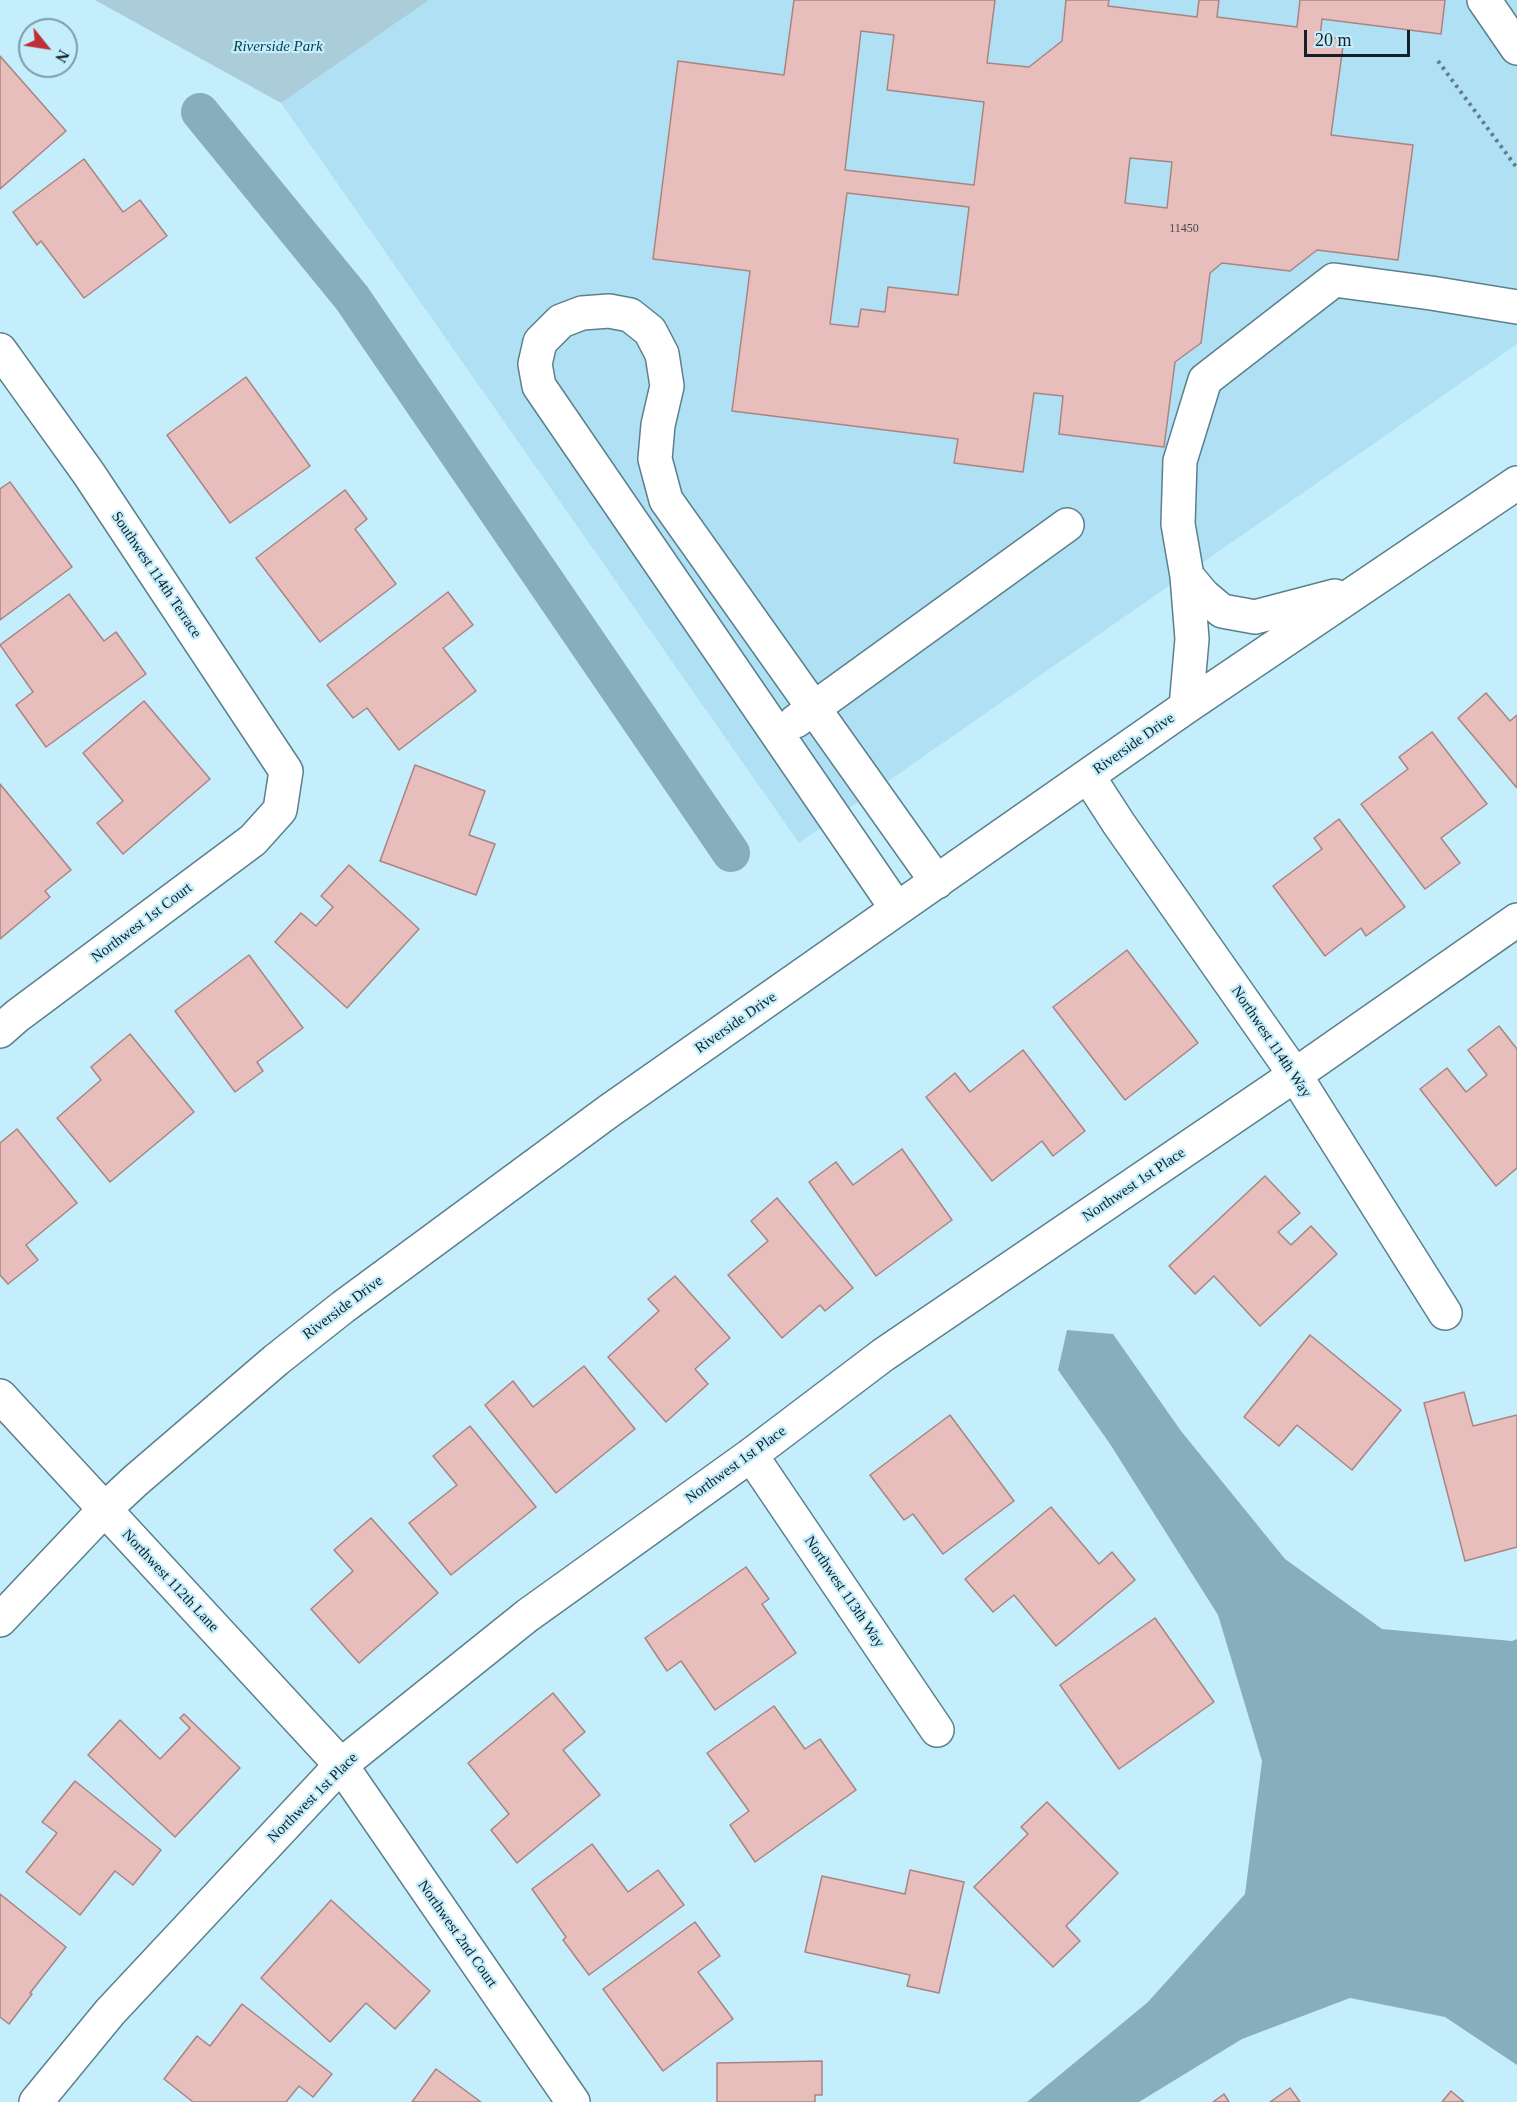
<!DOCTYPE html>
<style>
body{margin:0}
#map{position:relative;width:1517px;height:2102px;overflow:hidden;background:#c5eefd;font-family:Georgia,serif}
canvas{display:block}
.north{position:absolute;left:18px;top:18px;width:60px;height:60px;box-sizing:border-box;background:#c5eefd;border:2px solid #7d9ca7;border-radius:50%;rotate:120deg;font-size:16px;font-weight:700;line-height:24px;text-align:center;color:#122127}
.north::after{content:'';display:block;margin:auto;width:21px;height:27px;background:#bf2f39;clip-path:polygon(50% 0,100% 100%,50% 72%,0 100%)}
.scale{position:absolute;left:1304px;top:30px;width:106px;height:27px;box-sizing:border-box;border:3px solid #122127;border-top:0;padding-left:8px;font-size:18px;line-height:21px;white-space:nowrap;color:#122127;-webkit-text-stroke:4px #c5eefd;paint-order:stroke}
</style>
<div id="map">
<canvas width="1517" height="2102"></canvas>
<div class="north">N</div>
<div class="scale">20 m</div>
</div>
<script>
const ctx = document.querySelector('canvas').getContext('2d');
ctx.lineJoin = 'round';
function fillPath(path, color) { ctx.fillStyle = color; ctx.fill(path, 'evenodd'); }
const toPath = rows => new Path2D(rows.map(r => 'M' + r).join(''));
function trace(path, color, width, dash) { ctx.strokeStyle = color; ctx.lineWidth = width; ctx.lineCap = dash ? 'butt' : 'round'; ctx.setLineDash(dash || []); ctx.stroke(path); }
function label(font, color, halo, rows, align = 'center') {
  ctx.font = font + ' Georgia,serif'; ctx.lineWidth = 4.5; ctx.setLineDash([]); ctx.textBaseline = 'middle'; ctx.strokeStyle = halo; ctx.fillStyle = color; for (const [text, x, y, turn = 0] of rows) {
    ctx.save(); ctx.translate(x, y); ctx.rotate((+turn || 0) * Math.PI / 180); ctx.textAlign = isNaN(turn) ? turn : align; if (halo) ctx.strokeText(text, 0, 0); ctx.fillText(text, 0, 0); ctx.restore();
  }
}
const built = toPath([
 [429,0,1517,0,1517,344,799,843,281,103]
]);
const green = toPath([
 [95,0,429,0,281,103]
]);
const water = toPath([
 [1067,1330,1113,1334,1181,1431,1285,1559,1382,1629,1512,1641,1517,1639,1517,2065,1445,2017,1350,1998,1242,2039,1139,2102,1027,2102,1148,2002,1245,1894,1262,1761,1218,1615,1110,1444,1058,1370]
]);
const canal = toPath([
 [200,112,352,298,731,853]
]);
const building = toPath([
 [794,0,995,0,987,63,1029,67,1062,41,1066,0,1109,0,1108,6,1197,17,1199,0,1219,0,1217,17,1297,27,1300,0,1445,0,1441,34,1322,19,1320,37,1344,39,1331,135,1413,145,1398,260,1317,250,1290,271,1222,263,1210,273,1201,343,1175,362,1164,447,1059,434,1063,396,1034,393,1023,472,954,463,958,439,732,411,750,271,653,259,678,61,784,75,794,0],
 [861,31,894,35,887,90,984,102,974,185,845,170,861,31],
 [1130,158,1172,162,1167,208,1125,203,1130,158],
 [847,193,969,207,958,295,888,287,885,312,861,309,858,327,830,324,847,193],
 [0,56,66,131,0,189,0,56],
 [84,159,123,212,140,200,167,236,84,298,41,241,37,245,13,212,84,159],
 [246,377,310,466,230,523,167,435,246,377],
 [10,482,72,567,0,620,0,489,10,482],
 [345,490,367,519,355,529,396,584,320,642,256,558,345,490],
 [448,592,473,625,443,648,476,691,399,750,367,708,353,718,327,685,448,592],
 [69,594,104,641,116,632,146,674,46,747,16,705,33,692,0,645,69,594],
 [1486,693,1510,721,1517,715,1517,788,1458,718,1486,693],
 [144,701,210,779,123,854,97,823,123,801,83,753,144,701],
 [1432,732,1487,804,1441,838,1460,863,1425,889,1361,804,1408,769,1399,757,1432,732],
 [415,765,485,791,469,835,495,844,476,895,380,861,415,765],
 [0,784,71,870,45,891,50,897,0,939,0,784],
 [1339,819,1405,907,1366,936,1361,928,1325,956,1273,886,1322,849,1314,838,1339,819],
 [349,865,419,929,347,1008,275,942,301,913,316,926,333,907,321,896,349,865],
 [1127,950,1198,1043,1125,1100,1053,1007,1127,950],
 [249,955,303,1028,257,1062,263,1071,235,1092,175,1011,249,955],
 [1499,1026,1517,1049,1517,1168,1496,1186,1420,1089,1447,1068,1466,1092,1487,1075,1468,1050,1499,1026],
 [130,1034,194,1112,110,1182,57,1118,101,1080,91,1067,130,1034],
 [1023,1050,1085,1131,1053,1156,1042,1141,992,1181,926,1097,955,1073,970,1092,1023,1050],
 [17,1129,77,1203,26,1245,38,1260,8,1284,0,1275,0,1143,17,1129],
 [902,1149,952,1220,876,1276,809,1182,836,1162,853,1185,902,1149],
 [1265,1176,1300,1213,1278,1232,1291,1245,1311,1226,1337,1254,1260,1326,1214,1276,1195,1294,1169,1266,1265,1176],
 [777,1198,853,1288,825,1311,820,1305,782,1338,728,1275,768,1241,751,1221,777,1198],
 [675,1276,730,1338,695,1369,708,1384,666,1422,608,1357,659,1311,648,1299,675,1276],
 [1310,1335,1401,1410,1352,1470,1297,1425,1279,1446,1244,1417,1310,1335],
 [584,1366,635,1429,556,1493,485,1405,513,1381,533,1407,584,1366],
 [1464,1392,1473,1426,1517,1415,1517,1547,1465,1561,1424,1403,1464,1392],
 [950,1415,1014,1501,943,1554,913,1514,904,1520,870,1475,950,1415],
 [470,1426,536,1507,451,1575,409,1523,457,1485,433,1456,470,1426],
 [1051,1507,1099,1564,1112,1552,1135,1580,1056,1646,1014,1595,993,1612,965,1579,1051,1507],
 [371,1518,438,1593,359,1663,311,1609,353,1571,334,1550,371,1518],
 [746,1567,769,1599,762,1604,796,1653,715,1710,681,1661,667,1671,645,1638,746,1567],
 [1155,1618,1214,1702,1119,1769,1060,1685,1155,1618],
 [553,1693,585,1732,563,1750,600,1795,517,1863,491,1830,509,1814,468,1763,553,1693],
 [774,1706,805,1749,820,1739,856,1790,755,1862,730,1825,749,1811,707,1753,774,1706],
 [184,1714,240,1768,175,1837,88,1755,120,1720,160,1759,190,1728,180,1718,184,1714],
 [75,1781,161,1850,133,1885,115,1871,80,1915,26,1872,57,1833,42,1822,75,1781],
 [1047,1802,1118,1873,1066,1926,1080,1941,1053,1967,974,1887,1028,1834,1021,1827,1047,1802],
 [592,1844,628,1892,658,1870,684,1905,589,1975,563,1940,566,1937,532,1889,592,1844],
 [910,1870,964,1882,939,1993,907,1986,910,1975,805,1952,822,1876,905,1894,910,1870],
 [0,1894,66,1947,30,1993,32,1994,9,2024,0,2017,0,1894],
 [331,1900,430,1991,395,2029,366,2003,330,2042,261,1978,331,1900],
 [695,1922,720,1956,698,1972,733,2019,663,2071,603,1989,695,1922],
 [242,2004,332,2074,313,2097,299,2086,286,2102,193,2102,164,2079,197,2036,210,2046,242,2004],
 [822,2061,822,2095,815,2095,815,2102,717,2102,717,2063,822,2061],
 [436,2069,481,2102,412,2102,436,2069],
 [1290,2088,1300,2102,1270,2102,1290,2088],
 [1451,2091,1464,2102,1442,2102,1451,2091],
 [1224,2094,1229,2102,1213,2102,1224,2094]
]);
const path = toPath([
 [1438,61,1517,168]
]);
const minor = toPath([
 [1484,0,1517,48],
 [0,350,89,474,286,771,280,810,253,840,17,1016,0,1031],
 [1187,576,1203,595,1222,611,1255,617,1335,596],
 [1186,707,1192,639,1187,576,1178,524,1180,461,1205,380,1334,280,1431,293,1517,307],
 [796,721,1067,525],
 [1088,776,1119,824,1295,1075,1445,1313],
 [897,909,539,386,535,364,540,342,561,321,582,313,609,311,630,315,650,331,662,354,667,386,658,425,655,459,666,500,937,882],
 [0,1396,341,1765,573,2102],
 [751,1455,937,1730],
 [0,1620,104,1510,135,1481,276,1360,343,1307,609,1111,897,909,1186,707,1517,483],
 [36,2102,110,2012,341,1765,528,1615,751,1455,883,1355,1295,1075,1517,920]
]);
const numberNames = [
 ["11450",1184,229]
];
const parkNames = [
 ["Riverside Park",278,47]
];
const streetNames = [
 ["Southwest 114th Terrace",156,575,56],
 ["Riverside Drive",1134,744,-35],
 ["Northwest 1st Court",142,923,-37],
 ["Riverside Drive",736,1023,-35],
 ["Northwest 114th Way",1271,1042,56],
 ["Northwest 1st Place",1134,1185,-34],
 ["Riverside Drive",343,1308,-37],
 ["Northwest 1st Place",736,1465,-36],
 ["Northwest 112th Lane",170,1581,47],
 ["Northwest 113th Way",844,1592,56],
 ["Northwest 1st Place",313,1798,-45],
 ["Northwest 2nd Court",457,1934,55]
];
fillPath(built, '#b0e0f3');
fillPath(green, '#abccd9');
fillPath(water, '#87aebd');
trace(canal, '#87aebd', 38);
fillPath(building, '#e7bebc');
trace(building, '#a98482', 1.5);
trace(minor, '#5b808d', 36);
trace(path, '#637d88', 4, [3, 4.5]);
trace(minor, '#fff', 33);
label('12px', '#47484c', null, numberNames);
label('italic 15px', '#044050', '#c5eefd', parkNames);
label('15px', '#122127', '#c5eefd', streetNames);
</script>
